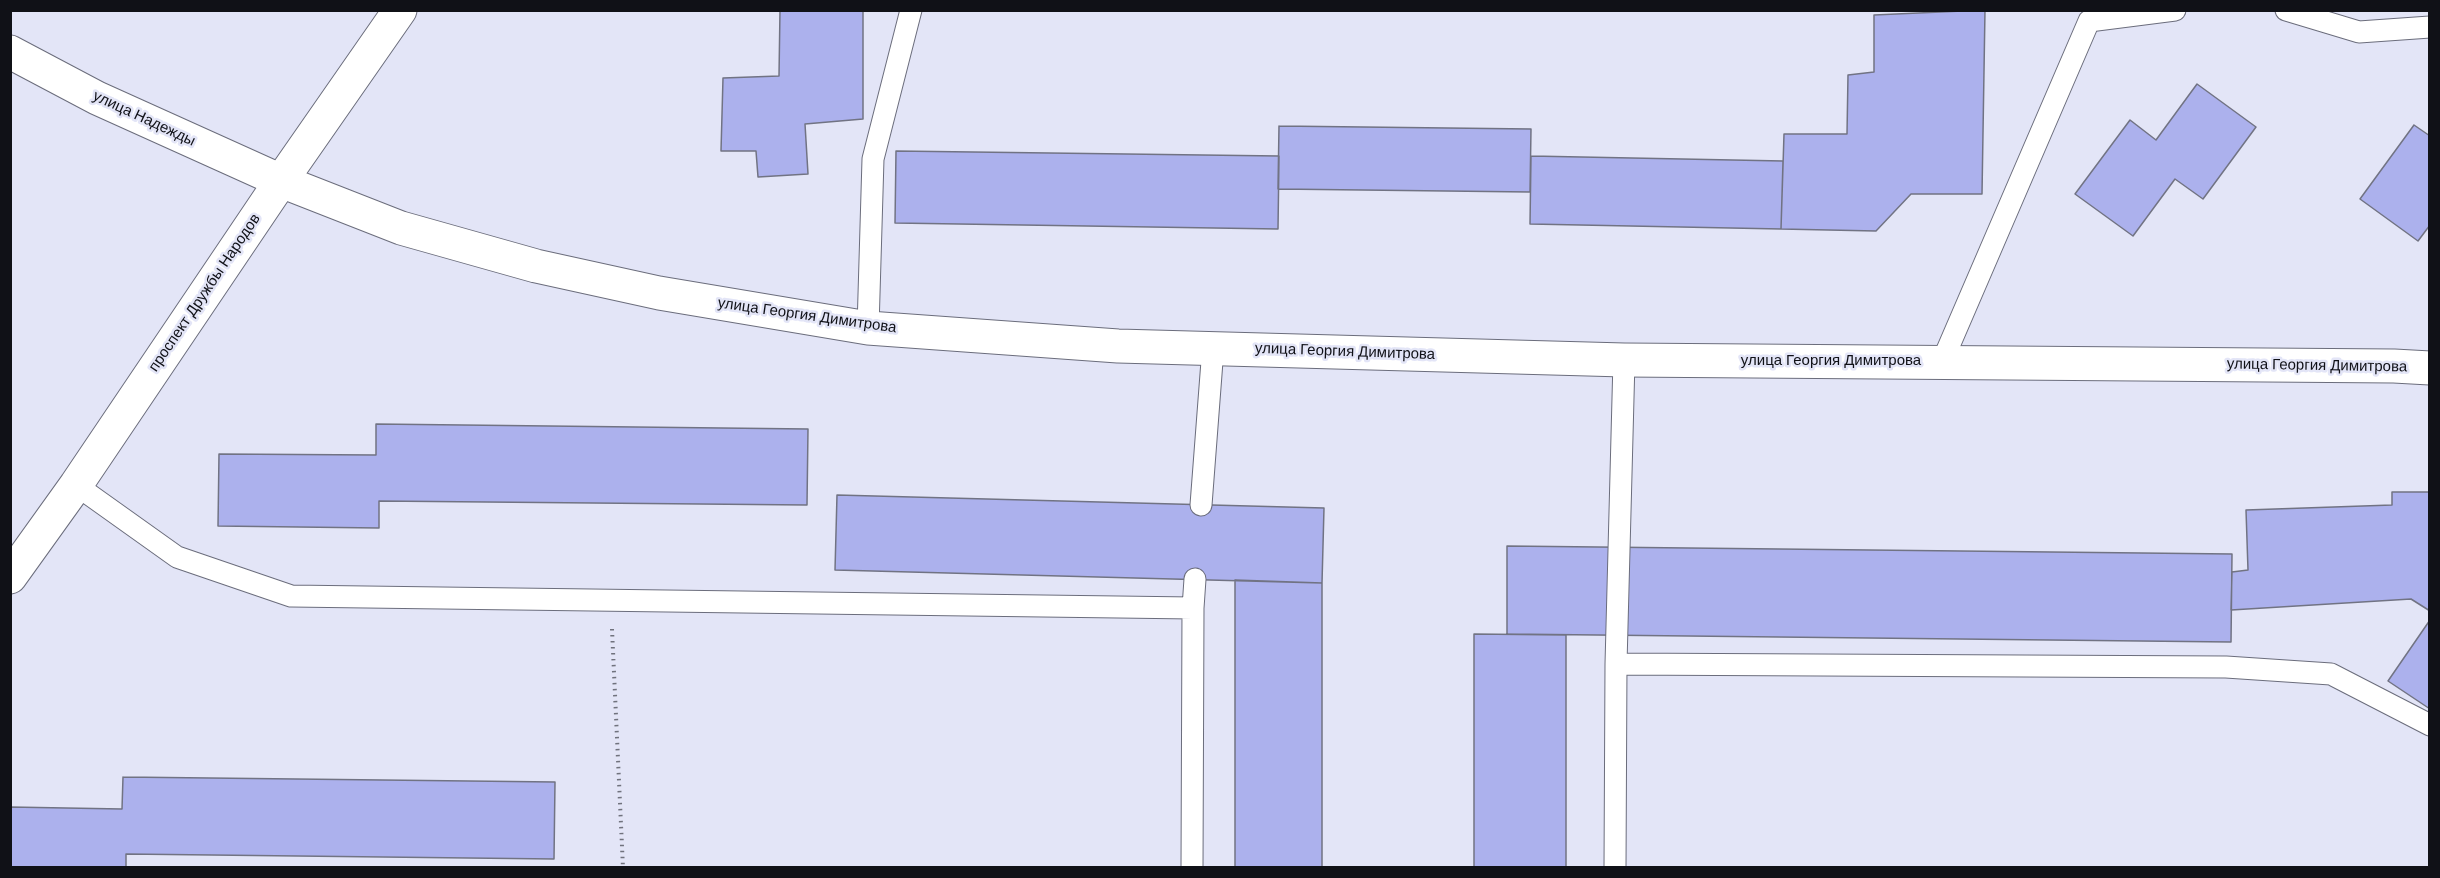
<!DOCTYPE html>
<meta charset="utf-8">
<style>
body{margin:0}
#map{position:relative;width:2440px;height:878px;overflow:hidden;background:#e3e5f7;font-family:"DM Sans",sans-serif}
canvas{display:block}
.frame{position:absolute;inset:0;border:12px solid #101117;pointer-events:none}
</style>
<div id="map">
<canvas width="2440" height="878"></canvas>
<div class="frame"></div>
</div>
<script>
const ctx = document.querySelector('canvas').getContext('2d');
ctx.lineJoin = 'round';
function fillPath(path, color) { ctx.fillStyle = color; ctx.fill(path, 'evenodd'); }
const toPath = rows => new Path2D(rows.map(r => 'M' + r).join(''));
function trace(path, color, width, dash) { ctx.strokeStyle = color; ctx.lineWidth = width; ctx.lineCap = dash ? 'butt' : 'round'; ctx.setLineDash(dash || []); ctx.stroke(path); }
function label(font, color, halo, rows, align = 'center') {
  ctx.font = font + ' "DM Sans",sans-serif'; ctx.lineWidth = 5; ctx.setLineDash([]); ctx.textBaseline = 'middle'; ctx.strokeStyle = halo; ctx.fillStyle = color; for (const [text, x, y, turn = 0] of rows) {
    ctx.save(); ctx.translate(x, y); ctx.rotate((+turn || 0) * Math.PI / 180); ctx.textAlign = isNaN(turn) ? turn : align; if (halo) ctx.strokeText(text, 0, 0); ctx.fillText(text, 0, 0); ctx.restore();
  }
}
const building = toPath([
 [780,10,863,10,863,119,805,124,808,174,758,177,756,151,721,151,723,78,779,76,780,10],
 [1985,10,1982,194,1911,194,1876,231,1781,229,1784,134,1847,134,1848,75,1874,72,1874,15,1985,10],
 [2197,84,2256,127,2203,199,2175,179,2133,236,2075,194,2130,120,2156,140,2197,84],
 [2414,125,2430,136,2430,225,2418,241,2360,199,2414,125],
 [1279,126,1531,129,1530,192,1278,189,1279,126],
 [896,151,1279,156,1278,229,895,223,896,151],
 [1531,156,1783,161,1781,229,1530,224,1531,156],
 [376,424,808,429,807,505,379,501,379,528,218,526,219,454,376,455,376,424],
 [2392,492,2430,492,2430,611,2411,599,2231,610,2232,572,2248,570,2246,510,2392,505,2392,492],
 [837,495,1324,508,1322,583,835,570,837,495],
 [1507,546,2232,554,2231,642,1507,634,1507,546],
 [1235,580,1322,583,1322,868,1235,868,1235,580],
 [2430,620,2430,709,2388,681,2430,620],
 [1474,634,1566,635,1566,868,1474,868,1474,634],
 [123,777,555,782,554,859,126,854,126,868,10,868,10,807,122,809,123,777]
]);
const path = toPath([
 [612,629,623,868]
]);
const lane = toPath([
 [2286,10,2359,32,2430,27],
 [868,328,873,159,911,10],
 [1624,360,1616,664,2226,667,2331,674,2430,725],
 [1942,362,2089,21,2175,10],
 [76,485,177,557,291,596,1193,608],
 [1201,505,1213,348],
 [1192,868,1193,608,1195,579],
 [1615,868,1616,664]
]);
const secondary = toPath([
 [10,52,97,98,281,181,401,228,536,266,659,293,868,328,1118,346,1624,360,2394,366,2430,368],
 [10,577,76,485,281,181,400,10]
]);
const streetNames = [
 ["улица Надежды",144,119,25],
 ["проспект Дружбы Народов",205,293,-56],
 ["улица Георгия Димитрова",807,316,8],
 ["улица Георгия Димитрова",1345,352,2],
 ["улица Георгия Димитрова",1831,361],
 ["улица Георгия Димитрова",2317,366,1]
];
fillPath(building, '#acb1ed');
trace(building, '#717383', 1.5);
trace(lane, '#6b6d7c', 23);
trace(secondary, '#6b6d7c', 35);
trace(path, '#70727d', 4, [1.5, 4.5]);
trace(lane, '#fff', 21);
trace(secondary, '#fff', 33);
label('15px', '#101117', '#e3e5f7', streetNames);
</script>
